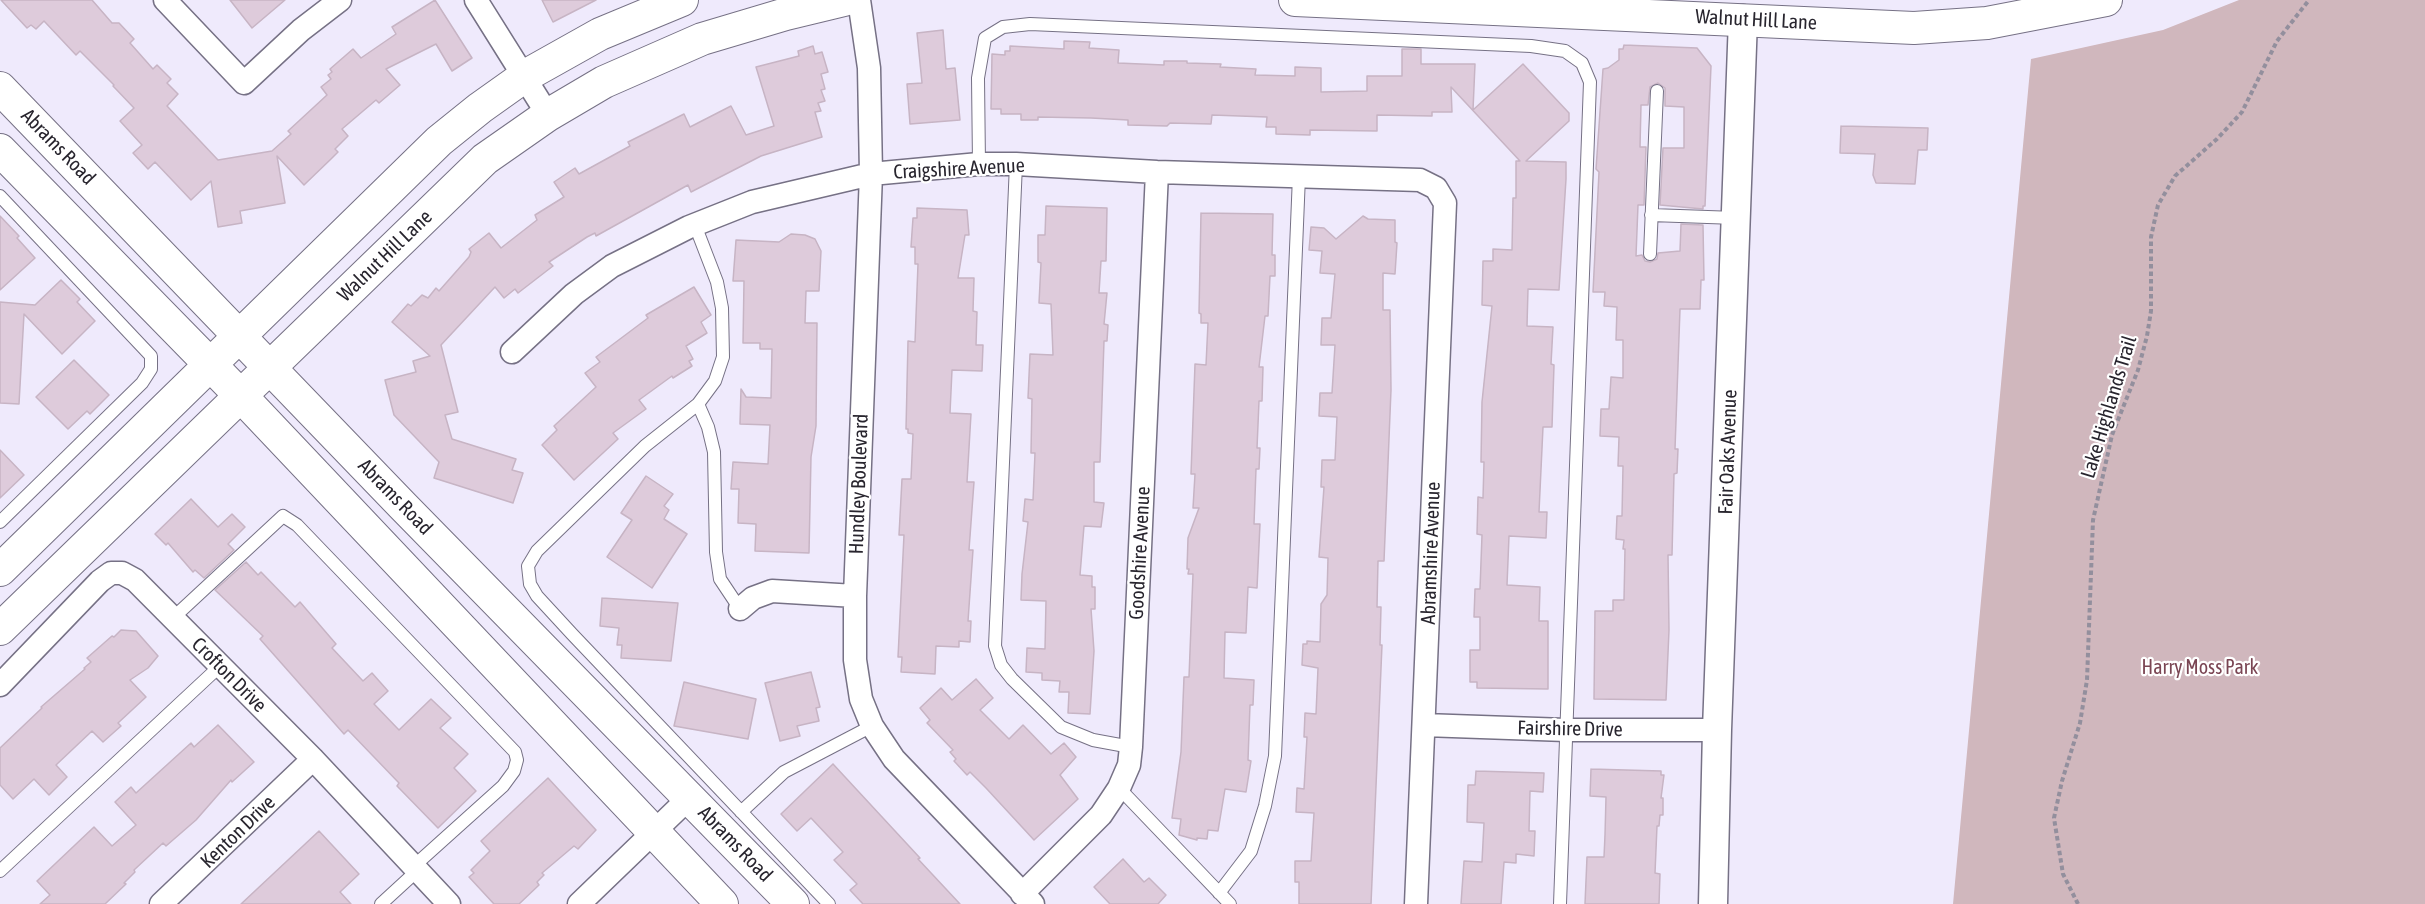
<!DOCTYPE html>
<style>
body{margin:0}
canvas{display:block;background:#efeafc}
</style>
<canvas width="2425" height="904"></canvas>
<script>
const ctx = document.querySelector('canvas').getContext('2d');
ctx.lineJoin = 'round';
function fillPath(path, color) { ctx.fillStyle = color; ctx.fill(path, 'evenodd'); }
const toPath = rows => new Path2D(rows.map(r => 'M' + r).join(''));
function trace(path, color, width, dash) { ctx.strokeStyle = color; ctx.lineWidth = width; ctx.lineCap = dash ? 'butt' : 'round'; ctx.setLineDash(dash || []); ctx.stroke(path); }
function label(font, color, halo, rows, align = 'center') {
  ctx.font = font + ' "Asap Condensed",sans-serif'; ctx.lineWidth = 4.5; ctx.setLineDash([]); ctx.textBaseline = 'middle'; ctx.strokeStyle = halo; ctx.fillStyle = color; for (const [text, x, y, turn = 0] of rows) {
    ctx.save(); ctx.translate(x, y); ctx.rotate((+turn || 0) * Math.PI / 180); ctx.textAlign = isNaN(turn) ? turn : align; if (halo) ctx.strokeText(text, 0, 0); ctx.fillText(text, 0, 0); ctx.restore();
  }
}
const green = toPath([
 [2239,0,2425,0,2425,904,1953,904,2031,59,2163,30]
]);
const building = toPath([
 [1,0,92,0,112,23,119,23,134,39,130,43,153,69,157,65,171,79,167,83,178,94,167,106,218,160,272,151,291,134,288,131,327,95,321,87,331,79,328,75,332,72,330,69,353,49,361,58,396,34,392,27,435,0,472,58,452,71,436,44,386,69,400,85,379,103,376,100,342,129,348,136,335,149,338,152,331,159,304,185,277,156,285,203,240,211,242,223,218,227,211,181,191,200,155,162,148,169,133,153,142,145,120,121,134,108,113,86,114,85,80,51,76,55,44,21,36,29,31,25,27,28,1,0],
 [230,0,285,0,252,28,230,0],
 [542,0,596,0,553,22,542,0],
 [943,30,946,69,955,68,960,120,910,124,907,84,922,83,917,33,943,30],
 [1064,41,1090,42,1089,48,1119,50,1118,63,1164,65,1164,61,1187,61,1187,63,1221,64,1220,67,1256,69,1255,75,1295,76,1295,67,1321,68,1321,92,1367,91,1367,76,1402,76,1402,49,1421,49,1421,64,1475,64,1473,110,1523,64,1569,113,1569,121,1526,161,1566,162,1566,179,1559,290,1528,289,1527,326,1553,327,1551,364,1554,365,1552,427,1543,427,1539,512,1547,512,1546,538,1509,536,1507,585,1540,587,1539,621,1548,621,1548,689,1477,688,1477,682,1470,682,1470,650,1480,650,1480,617,1474,617,1475,589,1480,589,1482,535,1477,534,1478,497,1483,498,1484,462,1481,462,1482,402,1492,306,1482,305,1483,261,1493,261,1493,249,1512,250,1513,198,1516,198,1516,161,1520,161,1451,87,1452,112,1432,112,1432,116,1377,115,1377,131,1310,130,1310,135,1276,134,1276,127,1266,127,1267,117,1212,115,1211,124,1170,123,1167,126,1128,125,1128,120,1091,118,1038,117,1038,120,1021,120,1021,114,1001,114,1001,109,991,109,992,54,1005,55,1005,51,1010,51,1010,46,1064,49,1064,41],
 [1624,45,1697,48,1711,66,1705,206,1703,206,1703,209,1660,205,1663,148,1684,148,1684,107,1665,106,1665,88,1658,83,1650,87,1648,105,1641,105,1640,147,1646,147,1644,205,1638,205,1636,256,1642,255,1645,261,1650,262,1657,259,1658,253,1680,251,1681,224,1703,225,1704,280,1701,280,1700,309,1680,309,1675,449,1678,449,1677,473,1674,474,1672,555,1668,555,1669,630,1666,700,1594,699,1595,611,1613,611,1613,600,1624,600,1625,549,1623,549,1624,540,1616,539,1617,516,1622,516,1623,466,1618,466,1619,437,1600,436,1601,409,1609,409,1611,377,1623,378,1623,340,1616,340,1617,307,1604,306,1605,292,1593,292,1599,172,1596,169,1603,69,1608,68,1619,60,1619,49,1623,49,1624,45],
 [813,46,815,54,822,52,828,72,821,74,825,89,821,90,825,101,818,103,821,111,815,112,822,137,761,156,691,192,688,185,596,236,595,233,587,237,549,262,553,266,518,293,515,289,504,298,495,287,441,345,458,412,445,415,452,439,516,459,512,470,523,473,513,503,434,478,439,462,394,415,385,380,416,372,413,361,430,356,392,322,408,304,411,306,422,295,428,298,436,288,439,291,469,257,471,252,469,249,489,233,501,248,537,220,535,215,564,197,554,182,575,168,579,174,630,146,628,142,684,114,690,127,731,106,746,135,774,126,756,67,799,56,798,51,813,46],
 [1841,126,1928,128,1927,150,1918,150,1915,184,1876,183,1873,175,1875,154,1840,153,1841,126],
 [1046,206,1107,208,1106,261,1101,261,1099,293,1107,293,1104,324,1108,325,1107,341,1104,341,1100,462,1094,462,1094,502,1104,503,1101,527,1084,526,1080,575,1092,576,1092,587,1095,587,1095,609,1091,609,1094,651,1090,714,1068,713,1069,692,1059,692,1060,681,1042,680,1042,673,1026,672,1027,648,1045,649,1046,601,1021,600,1022,574,1028,522,1023,521,1025,499,1033,500,1035,453,1031,453,1032,399,1028,398,1030,354,1053,355,1051,304,1039,303,1041,263,1038,262,1038,235,1045,235,1046,206],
 [917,208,967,210,969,235,965,235,958,278,974,278,973,311,977,312,976,345,983,345,982,371,952,370,950,413,971,414,967,482,974,482,969,550,973,550,968,621,971,621,970,642,959,641,959,647,936,646,935,674,901,672,902,657,898,657,904,535,899,535,902,479,911,479,913,434,908,433,908,429,906,429,908,341,915,342,918,264,915,264,915,247,911,247,913,218,917,218,917,208],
 [1201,213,1273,214,1272,255,1275,255,1275,276,1270,276,1268,316,1265,316,1259,367,1263,367,1262,401,1259,401,1257,448,1260,448,1259,469,1256,469,1254,524,1260,524,1257,588,1248,587,1246,633,1225,632,1224,678,1254,680,1253,705,1250,705,1248,760,1251,761,1246,792,1225,789,1218,831,1208,830,1207,839,1197,838,1197,840,1179,835,1181,819,1172,818,1181,752,1184,677,1189,677,1193,574,1188,574,1189,569,1187,569,1188,538,1199,508,1193,508,1195,474,1191,474,1195,364,1206,365,1208,323,1201,323,1201,314,1199,313,1201,213],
 [0,216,19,236,17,238,35,258,0,290,0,216],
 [1363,216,1368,219,1395,220,1395,242,1397,243,1395,274,1383,273,1383,310,1390,310,1391,390,1384,561,1378,561,1377,607,1381,607,1380,645,1382,645,1371,904,1299,904,1299,882,1295,882,1295,861,1311,861,1314,813,1296,812,1297,788,1304,789,1307,737,1304,737,1305,713,1316,714,1318,668,1302,665,1303,644,1307,644,1307,641,1320,642,1321,604,1327,595,1328,558,1319,557,1324,487,1321,487,1322,460,1335,460,1337,417,1319,416,1320,393,1332,393,1335,345,1321,345,1322,318,1331,318,1335,274,1320,273,1322,251,1309,250,1311,227,1324,228,1336,239,1363,216],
 [791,234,805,235,815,239,821,251,819,291,806,291,805,323,817,323,816,426,811,457,809,553,755,551,756,524,738,523,739,489,731,489,733,462,768,464,770,425,740,424,741,389,746,397,771,398,772,349,760,349,760,343,743,343,744,281,733,281,736,240,779,242,791,234],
 [61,280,80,299,77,302,95,321,62,354,24,314,19,404,0,403,0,302,35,305,61,280],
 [694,287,711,315,701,322,707,333,686,346,693,359,689,361,692,366,673,378,672,376,639,400,646,409,613,433,618,439,574,480,542,445,557,430,554,426,596,387,585,373,600,362,596,357,648,318,646,315,694,287],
 [74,360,109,395,90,414,87,411,68,429,36,397,74,360],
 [0,450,24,475,0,498,0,450],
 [646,476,673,494,664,506,669,510,664,519,687,534,652,588,607,557,632,520,621,513,646,476],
 [191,499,218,527,232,514,245,527,228,544,234,550,204,578,195,570,193,572,168,543,166,545,155,534,191,499],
 [246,562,258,575,261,572,295,607,300,602,336,644,332,648,363,681,372,673,388,691,374,704,399,730,431,699,451,718,440,728,468,754,454,768,476,791,438,828,397,786,399,783,348,730,344,734,260,639,263,636,215,590,246,562],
 [602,598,678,603,671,661,621,658,622,645,617,645,619,628,600,626,602,598],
 [121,630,136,631,158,656,148,668,130,680,146,697,118,723,121,726,103,742,92,731,56,765,67,777,49,795,34,779,13,799,0,785,0,748,42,708,41,707,85,669,84,668,91,662,87,658,112,636,114,637,121,630],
 [811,672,820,707,816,708,819,721,797,726,800,736,780,741,765,683,811,672],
 [976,679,993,698,980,710,1009,739,1023,725,1051,754,1064,743,1076,757,1060,775,1078,799,1034,840,986,788,970,772,967,775,954,761,956,759,950,752,953,750,927,723,930,720,920,708,941,688,952,700,976,679],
 [684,682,756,699,748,739,674,726,684,682],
 [218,725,254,762,232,782,231,780,196,820,166,846,163,843,134,870,135,872,124,883,126,884,105,904,40,904,50,895,37,881,94,827,112,846,136,825,115,802,131,787,136,793,191,743,194,747,218,725],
 [833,764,920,858,918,859,960,904,863,904,850,890,857,884,834,860,843,852,811,818,797,831,781,814,833,764],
 [1591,769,1661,771,1661,775,1664,775,1661,798,1663,798,1663,815,1660,815,1659,826,1657,826,1655,873,1660,874,1659,904,1585,904,1587,857,1604,857,1605,835,1606,797,1590,796,1591,769],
 [1476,771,1544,773,1543,792,1530,791,1529,831,1535,831,1534,856,1516,854,1516,863,1504,862,1501,904,1461,904,1464,861,1482,862,1484,823,1467,822,1468,785,1475,785,1476,771],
 [548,778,596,830,578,849,574,846,542,873,544,875,537,882,539,885,519,904,494,904,469,877,474,873,471,870,490,851,481,841,548,778],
 [319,831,359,874,340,892,351,904,241,904,319,831],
 [1123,859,1144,882,1149,878,1166,895,1158,904,1110,904,1094,887,1123,859]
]);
const path = toPath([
 [2078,904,2063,874,2054,818,2062,781,2080,723,2087,680,2093,520,2112,435,2138,370,2147,336,2151,311,2151,237,2158,205,2175,176,2217,139,2242,112,2277,41,2309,0]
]);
const service = toPath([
 [979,164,978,78,985,38,1003,27,1030,24,1531,46,1565,51,1582,63,1590,82,1560,904],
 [1016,164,995,646,1001,665,1012,679,1061,727,1093,740,1131,747],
 [0,196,151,356,151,369,142,383,0,522],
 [1651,215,1736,218],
 [695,225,717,282,722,308,723,357,715,381,698,404,645,446,537,551,528,566,530,584,537,596,572,634,829,904],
 [1650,254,1657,91],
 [698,404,708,427,714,452,716,552,720,579,740,609],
 [173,618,283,516,297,525,346,576,515,752,517,760,514,771,503,786,414,866],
 [1119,788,1230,904],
 [741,812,784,772,872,726],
 [0,871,220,666],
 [1219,893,1251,851,1265,806,1275,756,1299,176],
 [381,904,418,870]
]);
const minor = toPath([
 [165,0,244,83,301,30,340,0],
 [476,0,548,115],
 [859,0,869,68,871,174,855,596,855,660,861,699,872,726,894,759,1033,904],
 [512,352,574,294,612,266,689,227,752,202,871,174,979,164,1016,164,1157,172,1420,180,1436,188,1445,203,1416,904],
 [740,609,753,598,772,591,855,596],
 [0,685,100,581,111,573,122,573,135,580,313,759,449,904],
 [1424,725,1566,730,1717,730],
 [1022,894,1101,815,1119,788,1129,765,1131,747,1157,172],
 [161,904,313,759],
 [579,904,690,797]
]);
const tertiary = toPath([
 [1713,904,1717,730,1743,19]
]);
const secondary = toPath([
 [1295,0,1914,28,1987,23,2106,0],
 [0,88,402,505,793,904],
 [0,150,241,396,722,904],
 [0,570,439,141,480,108,525,76,600,34,682,0],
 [0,629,485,159,548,115,604,82,702,39,786,14,844,0]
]);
const streetNames = [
 ["Walnut Hill Lane",1756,20,3],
 ["Abrams Road",58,147,46],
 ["Craigshire Avenue",959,169,-3],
 ["Walnut Hill Lane",385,256,-44],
 ["Lake Highlands Trail",2109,407,-73],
 ["Fair Oaks Avenue",1728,452,-88],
 ["Hundley Boulevard",859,484,-88],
 ["Abrams Road",395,497,46],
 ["Goodshire Avenue",1140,553,-87],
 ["Abramshire Avenue",1431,553,-88],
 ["Crofton Drive",229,675,45],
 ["Fairshire Drive",1570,729,1],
 ["Kenton Drive",238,832,-44],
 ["Abrams Road",735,844,46]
];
const parkNames = [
 ["Harry Moss Park",2200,668]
];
fillPath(green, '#d0b7bd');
fillPath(building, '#decbdb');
trace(building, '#c7b4c4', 1.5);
trace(service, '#767185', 14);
trace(minor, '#767185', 25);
trace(tertiary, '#767185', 31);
trace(secondary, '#767185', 34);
trace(path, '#938f9d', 4, [4.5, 3]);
trace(service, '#fff', 12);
trace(minor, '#fff', 22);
trace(tertiary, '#fff', 28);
trace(secondary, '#fff', 32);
label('20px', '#28252e', '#fff', streetNames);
label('20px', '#7a4553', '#fff', parkNames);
</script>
